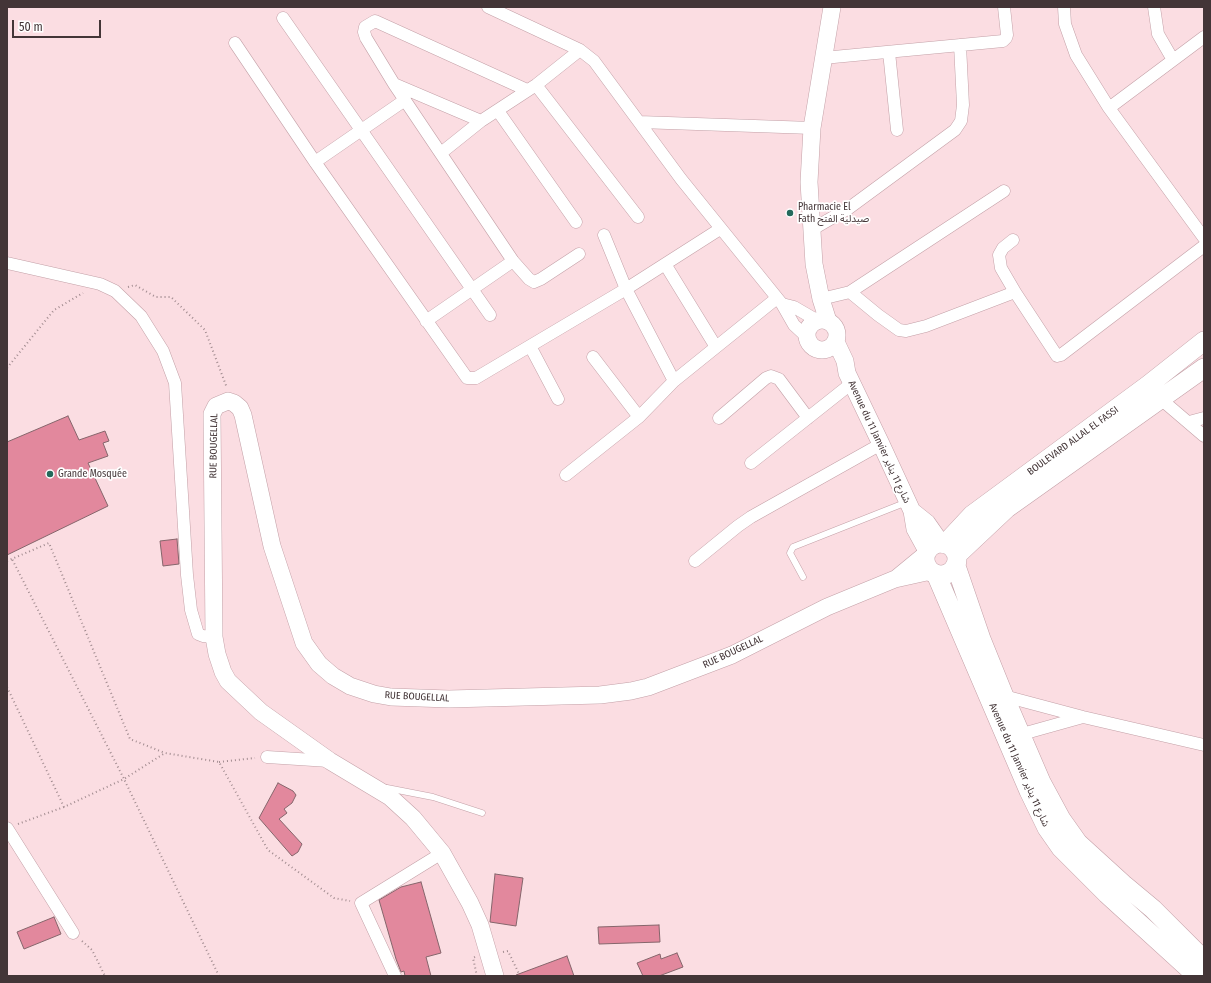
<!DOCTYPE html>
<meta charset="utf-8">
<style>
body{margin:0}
#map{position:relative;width:1211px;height:983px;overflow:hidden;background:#fbdde2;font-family:"Fira Sans Condensed",sans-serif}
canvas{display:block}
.frame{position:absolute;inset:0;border:8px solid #433537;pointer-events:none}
.scale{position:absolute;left:12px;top:20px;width:89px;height:18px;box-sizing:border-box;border:2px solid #433537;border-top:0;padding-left:5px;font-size:12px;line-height:14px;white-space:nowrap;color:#433537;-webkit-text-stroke:3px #fff;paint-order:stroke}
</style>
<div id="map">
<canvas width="1211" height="983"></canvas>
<div class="frame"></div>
<div class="scale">50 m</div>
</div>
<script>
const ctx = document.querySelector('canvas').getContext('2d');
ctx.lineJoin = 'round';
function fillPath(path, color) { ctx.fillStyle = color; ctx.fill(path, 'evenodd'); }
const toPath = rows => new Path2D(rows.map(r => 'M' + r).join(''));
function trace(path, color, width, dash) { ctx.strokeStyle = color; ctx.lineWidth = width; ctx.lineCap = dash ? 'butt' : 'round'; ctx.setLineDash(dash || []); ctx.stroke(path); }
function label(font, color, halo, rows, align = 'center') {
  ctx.font = font + ' "Fira Sans Condensed","Noto Sans Arabic",sans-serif'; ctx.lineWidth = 3.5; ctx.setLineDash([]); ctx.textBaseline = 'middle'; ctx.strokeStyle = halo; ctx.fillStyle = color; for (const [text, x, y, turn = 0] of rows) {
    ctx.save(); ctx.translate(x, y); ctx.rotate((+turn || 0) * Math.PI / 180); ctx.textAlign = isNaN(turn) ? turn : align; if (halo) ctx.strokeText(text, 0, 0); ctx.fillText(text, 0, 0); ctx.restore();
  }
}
const building = toPath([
 [68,416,79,440,105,431,109,441,103,443,108,456,88,463,108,506,7,555,7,442,68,416],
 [177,539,179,564,163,566,160,541,177,539],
 [278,783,293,791,296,795,292,803,284,809,287,813,279,819,302,844,298,852,292,856,259,818,278,783],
 [495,874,523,878,516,926,490,922,495,874],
 [421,882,441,953,426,957,431,976,405,976,404,971,401,972,396,959,379,900,401,887,421,882],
 [54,917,61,934,24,949,17,932,54,917],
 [659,925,660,942,599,944,598,927,659,925],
 [677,953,683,967,659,976,643,976,637,963,660,954,661,959,677,953],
 [567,956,574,976,517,976,516,975,567,956]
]);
const path = toPath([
 [128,287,135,285,156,297,171,297,205,330,227,388],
 [7,368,54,310,83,293],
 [7,561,49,543,130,739,165,753],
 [7,687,64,807,124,779,12,559],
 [219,762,255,758],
 [18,824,64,807],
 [82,941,92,950,105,976],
 [503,952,508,951,520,976],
 [475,957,473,958,477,976],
 [219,976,124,779,165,753,219,762,268,850,334,898,350,901]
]);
const lane = toPath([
 [803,577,790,553,793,547,907,502],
 [387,788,433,797,482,813]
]);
const street = toPath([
 [488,7,580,50,594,61,681,179,782,304,794,325,807,337],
 [1064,7,1065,24,1076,55,1109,108,1204,37],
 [1154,7,1158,34,1173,60],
 [283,18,490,315],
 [235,43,315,162,467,378,476,378,626,289,720,229],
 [889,52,897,130],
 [823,58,1003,41,1006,38,1007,35,1004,7],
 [394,84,481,121],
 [536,85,638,217],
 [527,90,375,21,365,27,364,32,366,38,394,84,513,261,529,279,534,282,541,279,579,254],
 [1109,108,1204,238],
 [498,111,576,222],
 [639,122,812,128],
 [441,153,481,121,536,85,580,50],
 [315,162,405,100],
 [811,230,849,208,955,130,961,121,963,105,960,45],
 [604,235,626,289,674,381],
 [1013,240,1003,248,999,255,1001,268,1015,292],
 [7,263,100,284,115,291,141,316,163,351,175,383,187,575,191,610,198,634,203,636,214,637],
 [665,264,716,347],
 [850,292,1004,191],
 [821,299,850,292,878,315,899,330,906,331,926,326,1015,292,1057,356,1061,355,1204,246],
 [782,304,794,307,818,321],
 [426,321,513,261],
 [530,346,558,399],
 [593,357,639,417],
 [1156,395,1204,436],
 [719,418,766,378,771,376,779,379,808,418],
 [1189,422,1204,418],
 [751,463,852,383],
 [566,475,639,417,674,381,777,298],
 [695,561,738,526,751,517,881,444],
 [1004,696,1083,717,1204,745],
 [1015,736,1083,717],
 [267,757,329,761],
 [7,828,73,933],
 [395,976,361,903,442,853]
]);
const secondary = toPath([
 '807 335a15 15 0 1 1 30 0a15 15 0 1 1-30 0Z',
 [828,321,821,299,814,264,809,182,812,128,832,7],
 [836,342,845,361,847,373,881,444,912,511,915,529,927,551],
 [912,511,927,523,941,543],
 [897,578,925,555],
 [495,976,480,925,470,903,442,853,413,818,390,797,330,761,261,712,228,681,223,672,217,654,214,637,212,414,216,406,228,401,234,403,240,408,243,415,272,546,304,643,319,664,333,676,350,686,374,694,391,697,449,699,600,695,631,691,648,687,732,655,827,607,895,579,931,571]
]);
const primary = toPath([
 '925 559a16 16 0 1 1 32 0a16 16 0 1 1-32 0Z',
 [945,544,972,515,1147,386,1204,341],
 [957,555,1007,508,1204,368],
 [956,566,981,639,1004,696,1041,782,1061,819,1078,843,1123,884,1153,909,1204,960],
 [936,574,1029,791,1047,828,1061,848,1107,894,1197,976]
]);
const markers = [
 [790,213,4,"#24695c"],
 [50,474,4,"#24695c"]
];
const poiNames = [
 ["Pharmacie El",798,207],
 ["Fath صيدلية الفتح",798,219],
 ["Grande Mosquée",58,474]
];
const streetNames = [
 ["BOULEVARD ALLAL EL FASSI",1073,441,-36],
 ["Avenue du 11 Janvier شارع 11 يناير",879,442,65],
 ["RUE BOUGELLAL",214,446,-89],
 ["RUE BOUGELLAL",733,652,-25],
 ["RUE BOUGELLAL",417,697,3],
 ["Avenue du 11 Janvier شارع 11 يناير",1019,765,66]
];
fillPath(building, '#e2889d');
trace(building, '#85656b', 1);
trace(lane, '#c3a0a7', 7);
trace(street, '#c3a0a7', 13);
trace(secondary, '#c3a0a7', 18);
trace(primary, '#c3a0a7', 20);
trace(path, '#a28c90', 2, [1, 3]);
trace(lane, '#fff', 6);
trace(street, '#fff', 12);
trace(secondary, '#fff', 17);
trace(primary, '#fff', 19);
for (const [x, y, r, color] of markers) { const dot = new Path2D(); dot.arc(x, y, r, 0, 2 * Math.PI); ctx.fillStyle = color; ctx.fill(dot); trace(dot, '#fff', 1.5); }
label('10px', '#433537', '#fff', poiNames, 'left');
label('10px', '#433537', '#fff', streetNames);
</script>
